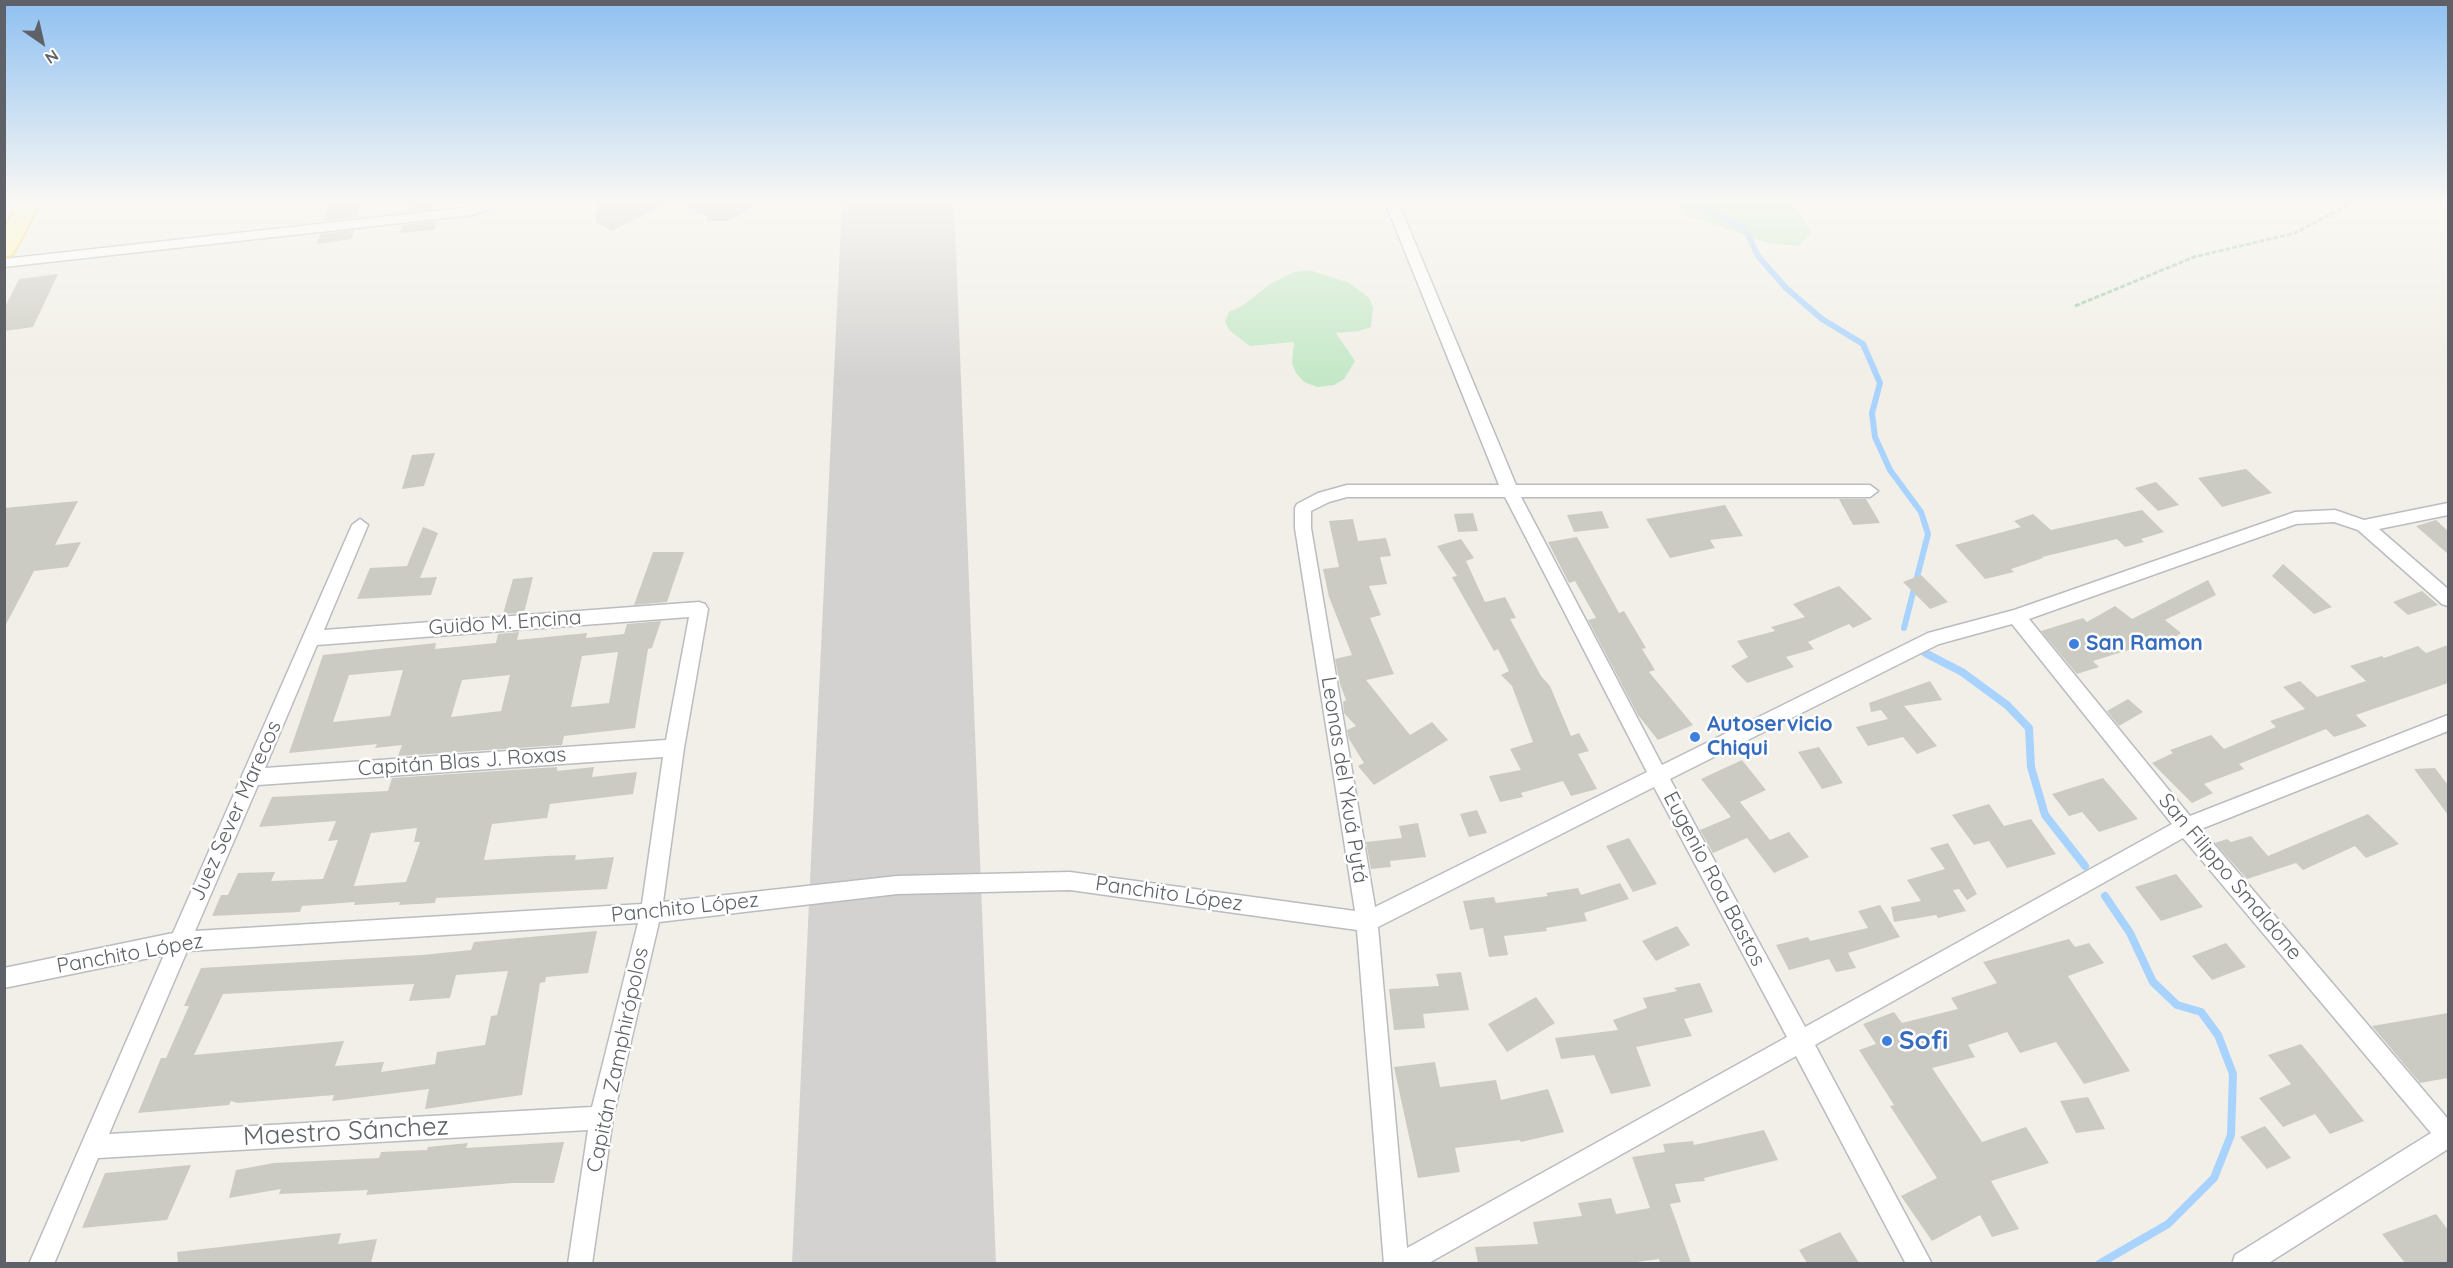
<!DOCTYPE html>
<meta charset="utf-8">
<style>
body{margin:0}
#map{position:relative;width:2453px;height:1268px;overflow:hidden;background:#f1efe7;font-family:Quicksand,sans-serif}
canvas{display:block}
.frame{position:absolute;inset:0;border:6px solid #5e6268;pointer-events:none}
.north{position:absolute;left:12px;top:12px;width:60px;height:60px;-webkit-text-stroke:4px #fff;paint-order:stroke;rotate:146deg;font-size:16px;font-weight:700;line-height:24px;text-align:center;color:#5e6268}
.north::after{content:'';display:block;margin:auto;width:21px;height:27px;background:#5e6268;clip-path:polygon(50% 0,100% 100%,50% 72%,0 100%)}
</style>
<div id="map">
<canvas width="2453" height="1268"></canvas>
<div class="frame"></div>
<div class="north">N</div>
</div>
<script>
const ctx = document.querySelector('canvas').getContext('2d');
ctx.lineJoin = 'round';
function fillPath(path, color) { ctx.fillStyle = color; ctx.fill(path, 'evenodd'); }
const toPath = rows => new Path2D(rows.map(r => 'M' + r).join(''));
function trace(path, color, width, dash) { ctx.strokeStyle = color; ctx.lineWidth = width; ctx.lineCap = dash ? 'butt' : 'round'; ctx.setLineDash(dash || []); ctx.stroke(path); }
function label(font, color, halo, rows, align = 'center') {
  ctx.font = font + ' Quicksand,sans-serif'; ctx.lineWidth = 5; ctx.setLineDash([]); ctx.textBaseline = 'middle'; ctx.strokeStyle = halo; ctx.fillStyle = color; for (const [text, x, y, turn = 0] of rows) {
    ctx.save(); ctx.translate(x, y); ctx.rotate((+turn || 0) * Math.PI / 180); ctx.textAlign = isNaN(turn) ? turn : align; if (halo) ctx.strokeText(text, 0, 0); ctx.fillText(text, 0, 0); ctx.restore();
  }
}
const green = toPath([
 [1671,202,1792,202,1812,233,1798,246,1768,243,1686,215],
 [1309,270,1350,283,1369,298,1373,307,1371,327,1359,331,1336,333,1355,361,1344,379,1334,385,1318,387,1304,382,1296,373,1292,363,1294,342,1250,346,1230,331,1225,322,1229,312,1242,306,1270,284,1294,272]
]);
const streamFar1 = toPath([
 [1692,202,1745,229,1758,256,1786,288,1822,319,1863,344,1880,383,1872,413,1875,437,1890,470,1921,512,1928,534,1904,628],
 [1924,653,1930,656]
]);
const stream = toPath([
 [1927,654,1962,672,2007,705,2029,728,2031,767,2045,815,2085,866],
 [2099,1264,2168,1224,2214,1178,2231,1135,2233,1074,2218,1035,2201,1012,2177,1005,2153,982,2130,933,2105,896]
]);
const runway = toPath([
 [842,202,954,202,996,1264,792,1264,842,202]
]);
const building = toPath([
 [329,202,361,202,357,217,323,221],
 [412,202,433,202,434,209,408,212],
 [597,202,670,202,612,231,596,222],
 [674,202,762,202,728,221,706,221,708,216],
 [435,221,435,230,400,233,403,225],
 [354,230,352,239,317,244,320,234],
 [58,274,33,327,4,331,4,309,19,279],
 [435,453,424,486,402,489,412,455],
 [2246,469,2272,493,2222,507,2198,478],
 [2156,482,2179,505,2158,511,2135,488],
 [1839,499,1866,499,1880,523,1853,525],
 [78,501,55,545,81,542,68,567,34,571,4,628,4,508],
 [1725,505,1743,536,1710,540,1715,548,1670,558,1646,519],
 [2142,510,2164,532,2141,539,2144,542,2125,547,2117,539,2042,557,2043,558,2011,569,2014,572,1985,579,1955,545,2021,527,2014,521,2033,514,2051,530],
 [1602,511,1609,528,1574,532,1567,515],
 [1473,513,1478,531,1458,532,1454,514],
 [1353,519,1358,541,1386,538,1391,556,1380,557,1387,584,1369,586,1381,615,1370,618,1394,674,1366,680,1410,735,1432,722,1448,740,1374,785,1358,766,1364,763,1349,739,1347,730,1356,726,1344,713,1343,702,1346,700,1340,684,1335,659,1352,655,1329,597,1323,569,1339,567,1329,521],
 [2436,520,2448,531,2448,554,2416,526],
 [423,527,438,533,420,578,437,577,431,595,357,599,370,568,407,566],
 [1577,537,1619,613,1624,611,1646,648,1642,649,1655,670,1649,672,1693,725,1658,740,1638,715,1588,620,1596,618,1575,581,1569,583,1548,542],
 [1461,539,1474,558,1466,561,1485,602,1505,597,1516,618,1510,619,1541,676,1550,686,1571,736,1579,733,1589,751,1578,754,1597,789,1571,796,1563,781,1521,793,1523,797,1500,802,1489,776,1521,770,1510,749,1533,742,1512,686,1501,675,1509,671,1498,649,1494,651,1452,577,1457,576,1437,546],
 [653,552,684,552,667,602,634,605],
 [2283,564,2332,607,2314,614,2272,576],
 [1921,575,1948,602,1930,609,1903,582],
 [533,577,524,613,503,614,513,579],
 [2208,580,2216,595,2165,620,2181,633,2150,653,2141,646,2093,661,2099,667,2077,674,2041,631,2083,618,2087,622,2115,606,2132,619],
 [1839,586,1872,619,1853,628,1849,624,1808,642,1814,649,1786,657,1794,667,1747,683,1731,666,1748,657,1737,641,1775,631,1771,627,1805,617,1793,604],
 [2422,591,2438,605,2408,615,2393,602],
 [661,621,652,648,648,649,635,728,564,736,562,745,398,756,402,745,375,748,377,744,289,753,323,655,436,643,435,649,496,643,498,634,519,632,517,640,587,633,586,638,624,634,627,624],
 [618,652,609,703,571,707,582,656],
 [403,670,390,716,333,722,349,675],
 [510,675,501,711,451,717,462,680],
 [2448,645,2448,683,2356,715,2367,726,2334,737,2326,729,2239,764,2244,769,2204,784,2213,793,2192,803,2152,763,2173,753,2170,750,2211,735,2224,749,2276,727,2270,721,2305,709,2283,687,2300,681,2317,697,2366,681,2350,666,2382,656,2384,658,2418,646,2426,653],
 [1930,681,1942,700,1904,706,1937,746,1917,754,1903,737,1868,746,1856,727,1888,719,1881,710,1871,712,1869,703],
 [2128,699,2143,712,2119,726,2107,711],
 [1819,747,1843,783,1822,789,1798,752],
 [1742,760,1766,790,1740,802,1770,840,1789,832,1809,857,1774,873,1747,838,1713,853,1700,830,1731,817,1701,779],
 [557,767,557,771,594,767,592,777,637,772,633,794,550,804,547,818,492,824,484,860,546,856,576,855,575,860,614,857,607,889,436,898,435,903,399,905,400,902,354,905,355,902,302,906,300,912,212,916,221,895,228,895,238,873,275,872,271,881,323,879,338,840,328,841,336,821,259,827,272,797,388,791,392,778],
 [417,828,414,842,420,842,406,882,354,886,371,833],
 [2435,768,2448,785,2448,815,2414,769],
 [2103,778,2138,819,2099,832,2082,812,2069,816,2052,794],
 [1989,804,2004,826,2031,819,2056,854,2007,868,1989,841,1974,845,1952,815],
 [1477,810,1487,833,1469,837,1460,814],
 [2368,814,2399,844,2366,858,2355,846,2303,870,2296,863,2247,879,2215,843,2227,839,2231,842,2251,836,2268,856],
 [1418,823,1426,857,1390,861,1391,867,1371,869,1366,842,1402,838,1399,826],
 [1629,838,1657,884,1633,892,1606,846],
 [1948,843,1977,894,1967,900,1959,889,1953,890,1966,911,1938,918,1936,915,1894,922,1891,907,1921,901,1907,880,1945,869,1930,848],
 [2176,874,2203,907,2161,921,2135,887],
 [1620,883,1629,899,1584,913,1587,921,1546,928,1547,931,1504,936,1508,955,1489,957,1483,928,1470,930,1463,901,1494,897,1496,903,1548,896,1546,893,1578,888,1581,895],
 [1880,905,1900,937,1848,953,1856,968,1836,972,1829,959,1789,970,1776,945,1808,937,1810,941,1868,928,1858,911],
 [1677,926,1690,945,1656,961,1642,941],
 [597,931,588,973,546,977,545,982,540,983,522,1095,425,1109,429,1089,332,1101,334,1095,238,1103,231,1101,229,1105,138,1113,161,1058,166,1058,189,1006,184,1006,201,968,422,955,471,950,474,942],
 [508,971,497,1015,491,1016,485,1045,437,1052,435,1064,381,1072,384,1062,335,1066,344,1041,194,1055,223,994,414,984,409,1001,450,998,456,975],
 [2069,939,2075,947,2089,943,2104,963,2068,976,2130,1071,2084,1084,2056,1042,2020,1053,2007,1032,1968,1045,1975,1057,1932,1068,1982,1142,2026,1127,2049,1163,1991,1181,2019,1229,1992,1237,1980,1215,1932,1241,1901,1196,1937,1178,1890,1106,1894,1105,1859,1050,1876,1044,1863,1024,1894,1012,1902,1023,1958,1009,1951,998,1997,983,1983,962],
 [2226,943,2246,967,2212,980,2192,956],
 [1461,972,1469,1010,1423,1014,1425,1028,1394,1030,1389,989,1439,986,1436,974],
 [1700,983,1713,1012,1684,1019,1692,1036,1636,1047,1651,1086,1611,1094,1594,1055,1561,1059,1555,1038,1618,1030,1613,1020,1647,1008,1643,998,1677,991,1674,988],
 [1536,997,1555,1023,1507,1052,1488,1024],
 [2448,1013,2448,1078,2420,1083,2372,1026],
 [2301,1044,2317,1063,2364,1121,2330,1134,2315,1114,2283,1127,2259,1098,2291,1084,2268,1055],
 [1435,1062,1440,1087,1496,1080,1501,1100,1548,1089,1564,1132,1521,1142,1520,1140,1455,1148,1460,1172,1418,1178,1394,1067],
 [2088,1097,2105,1129,2076,1133,2060,1101],
 [2265,1126,2291,1158,2267,1169,2240,1137],
 [1764,1130,1778,1160,1704,1178,1705,1181,1675,1184,1681,1202,1670,1204,1691,1263,1660,1263,1659,1259,1629,1263,1478,1263,1475,1247,1538,1244,1533,1222,1582,1216,1578,1203,1611,1198,1616,1214,1650,1208,1632,1157,1665,1152,1663,1144,1693,1141,1694,1145],
 [564,1142,554,1183,513,1183,366,1195,368,1190,279,1194,281,1189,229,1198,236,1170,274,1163,379,1158,381,1152,427,1150,428,1147,468,1143,466,1148],
 [191,1165,167,1220,82,1228,105,1173],
 [2436,1214,2448,1230,2448,1263,2405,1263,2382,1234],
 [1840,1232,1859,1263,1807,1263,1799,1250],
 [341,1233,338,1244,377,1239,371,1263,178,1263,177,1252]
]);
const path = toPath([
 [2075,306,2194,257,2295,233,2354,202]
]);
const minor = toPath([
 [488,202,508,202,472,215,4,267,4,259,471,207,488,202],
 [1385,202,1398,202,1516,485,1870,485,1878,491,1870,497,1521,497,1662,765,1928,633,2014,610,2295,512,2335,510,2364,520,2448,503,2448,515,2379,529,2448,589,2448,606,2442,604,2358,530,2334,522,2296,524,2029,619,2190,816,2448,715,2448,731,2201,829,2448,1119,2448,1149,2267,1264,2232,1264,2235,1255,2431,1133,2183,838,1815,1045,1932,1264,1906,1264,1796,1056,1427,1264,1384,1264,1357,930,1070,890,897,894,659,922,613,1118,592,1264,568,1264,588,1130,98,1158,54,1264,29,1264,164,955,4,988,4,968,173,933,352,525,360,519,368,525,324,630,699,602,705,604,708,609,684,748,663,902,897,876,1070,872,1355,911,1295,528,1295,508,1297,504,1318,493,1347,485,1499,485,1385,202],
 [1347,497,1505,497,1647,772,1375,907,1311,528,1311,511,1329,502,1347,497],
 [689,617,666,740,265,768,317,645,689,617],
 [2012,624,2172,824,1805,1027,1670,779,1939,644,2012,624],
 [663,757,642,904,195,931,258,785,663,757],
 [1654,787,1787,1037,1407,1248,1378,927,1654,787],
 [638,923,592,1107,109,1134,187,951,638,923]
]);
const primary = toPath([
 [19,202,41,202,15,250,12,255,4,257,4,229,19,202]
]);
const markers = [
 [2074,644,6,"#3f7fe0"],
 [1695,737,6,"#3f7fe0"],
 [1887,1041,6,"#3f7fe0"]
];
const streetNames = [
 ["Guido M. Encina",505,623,-4],
 ["Capitán Blas J. Roxas",462,762,-4],
 ["Leonas del Ykuá Pytá",1344,780,81],
 ["Juez Sever Marecos",236,811,-66],
 ["San Filippo Smaldone",2230,877,50],
 ["Eugenio Roa Bastos",1714,879,62],
 ["Panchito López",1169,894,8],
 ["Panchito López",685,908,-6],
 ["Panchito López",130,954,-10],
 ["Capitán Zamphirópolos",618,1060,-78]
];
const shopNames = [
 ["San Ramon",2086,644],
 ["Autoservicio",1707,725],
 ["Chiqui",1707,749]
];
const nearShopnames = [
 ["Sofi",1899,1041]
];
const nearStreetnames = [
 ["Maestro Sánchez",346,1132,-3]
];
fillPath(green, '#c4e8c7');
trace(streamFar1, '#a9d3ff', 6);
trace(stream, '#a9d3ff', 8);
fillPath(runway, '#d4d2d0');
fillPath(building, '#cccbc3');
trace(minor, '#b9bcc1', 3);
trace(primary, '#f4d55d', 4);
trace(path, '#9dc9ad', 3, [5, 2]);
fillPath(minor, '#fff');
fillPath(primary, '#fff8ae');
const sky = ctx.createLinearGradient(0, 0, 0, 379);
sky.addColorStop(0, '#8fc0f1');
sky.addColorStop(0.53, '#f9f8f4');
sky.addColorStop(1, '#f9f8f400');
ctx.fillStyle = sky;
ctx.fillRect(0, 0, 2453, 379);
for (const [x, y, r, color] of markers) { const dot = new Path2D(); dot.arc(x, y, r, 0, 2 * Math.PI); ctx.fillStyle = color; ctx.fill(dot); trace(dot, '#fff', 2); }
label('21px', '#5e6268', '#fff', streetNames);
label('bold 21px', '#366cbe', '#fff', shopNames, 'left');
label('bold 26px', '#366cbe', '#fff', nearShopnames, 'left');
label('26px', '#5e6268', '#fff', nearStreetnames);
</script>
